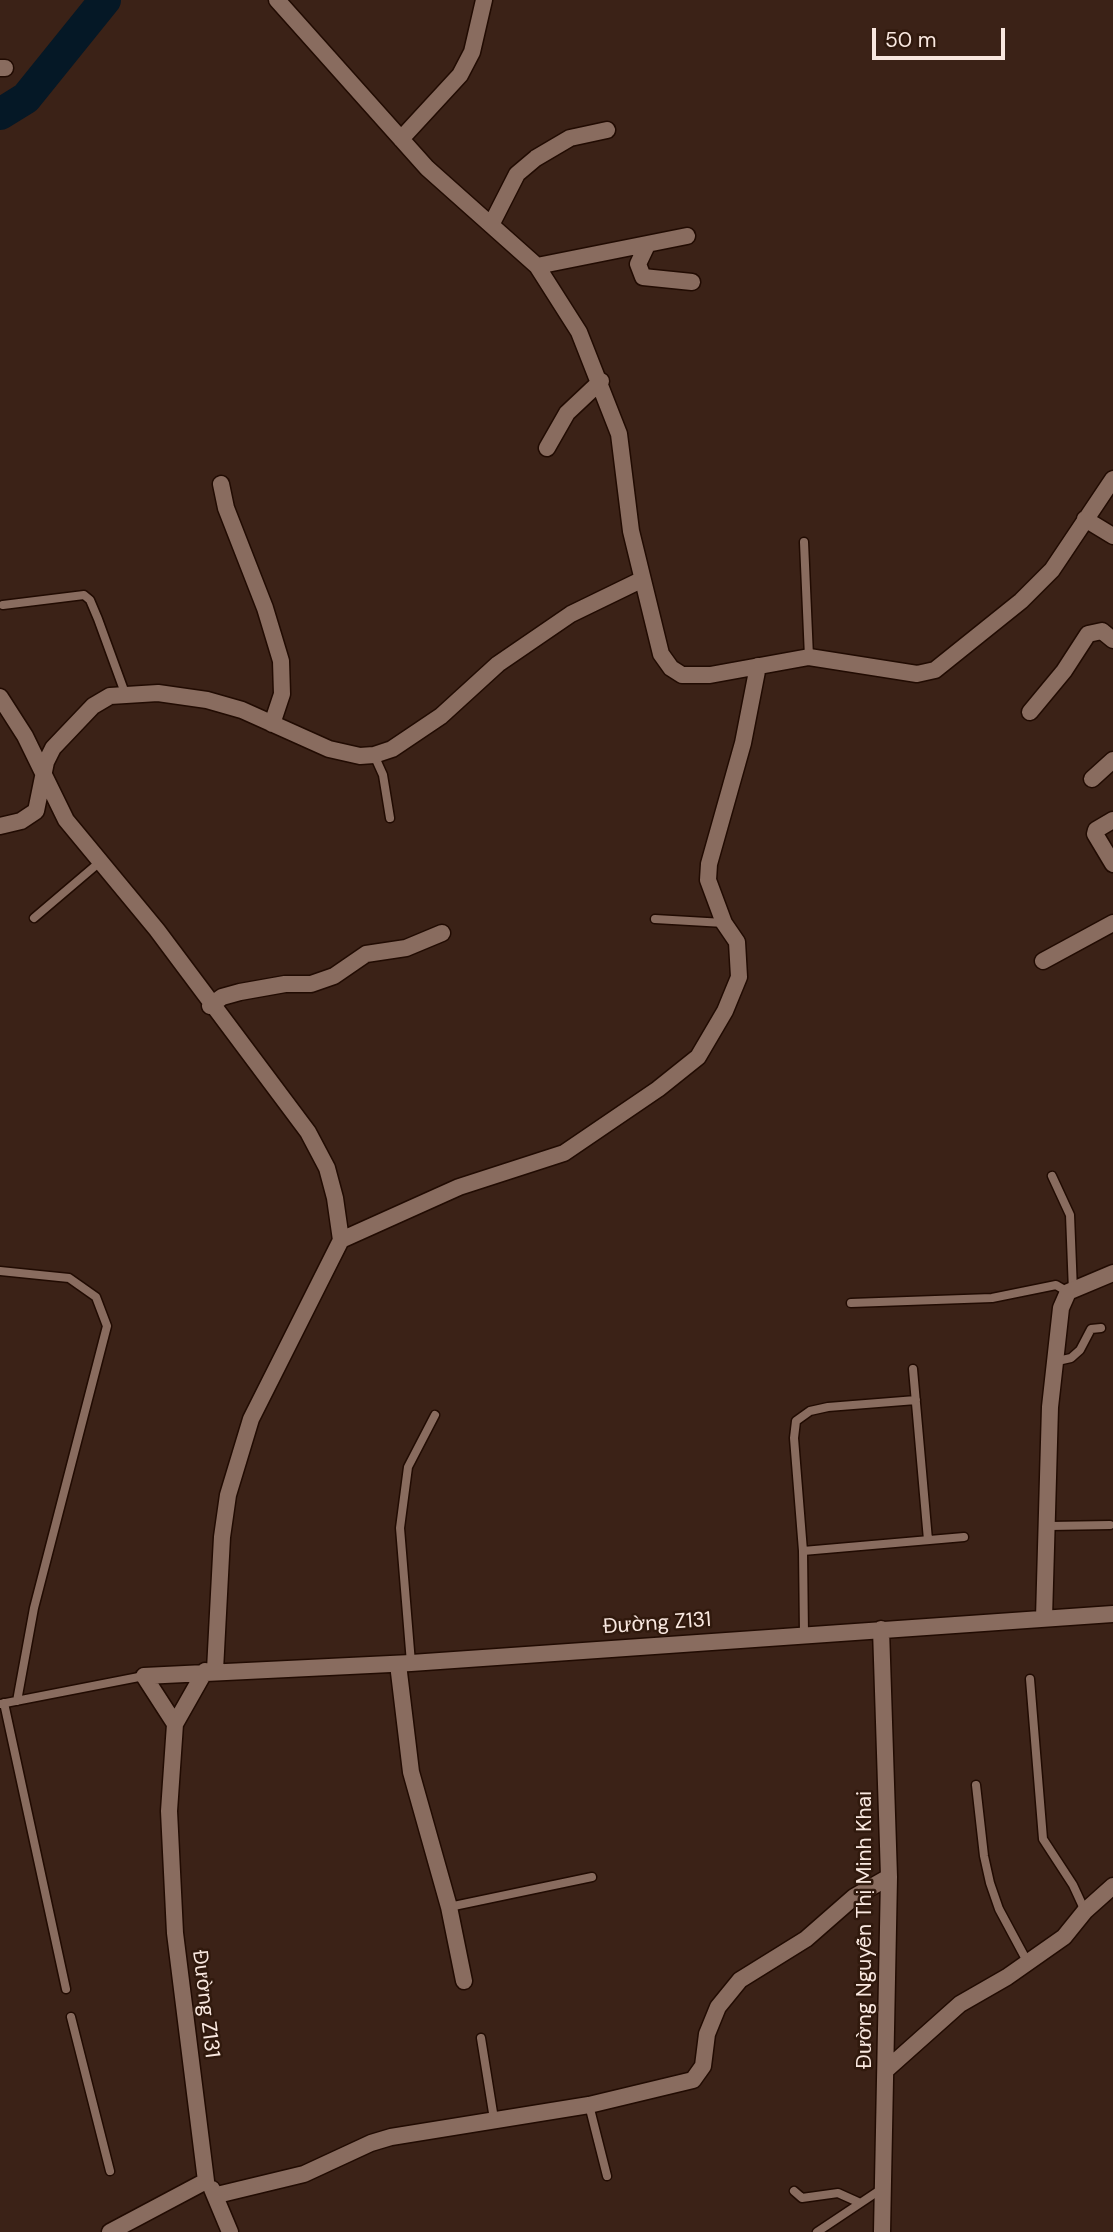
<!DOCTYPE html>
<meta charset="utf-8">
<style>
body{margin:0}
#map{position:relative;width:1113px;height:2232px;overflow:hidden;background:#3b2217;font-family:"DM Sans",sans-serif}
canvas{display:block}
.scale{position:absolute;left:872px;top:28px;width:133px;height:32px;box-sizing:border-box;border:4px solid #f9e8e0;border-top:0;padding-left:9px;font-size:21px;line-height:24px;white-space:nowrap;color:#f9e8e0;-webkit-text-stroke:5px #30190d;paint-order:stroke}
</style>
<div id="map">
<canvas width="1113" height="2232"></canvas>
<div class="scale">50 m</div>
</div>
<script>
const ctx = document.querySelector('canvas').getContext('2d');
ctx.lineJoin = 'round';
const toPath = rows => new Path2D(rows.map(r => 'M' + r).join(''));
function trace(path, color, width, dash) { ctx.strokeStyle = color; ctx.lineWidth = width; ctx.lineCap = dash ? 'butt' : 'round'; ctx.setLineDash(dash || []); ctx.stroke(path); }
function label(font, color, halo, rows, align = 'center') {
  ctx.font = font + ' "DM Sans",sans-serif'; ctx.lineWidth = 5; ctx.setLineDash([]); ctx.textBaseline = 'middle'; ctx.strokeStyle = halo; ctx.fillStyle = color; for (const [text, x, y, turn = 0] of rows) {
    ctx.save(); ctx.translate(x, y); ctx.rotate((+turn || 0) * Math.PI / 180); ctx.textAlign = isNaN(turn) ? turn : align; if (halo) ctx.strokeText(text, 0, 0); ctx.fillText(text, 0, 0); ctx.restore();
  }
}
const river = toPath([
 [0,114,26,98,105,0]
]);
const lane = toPath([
 [804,542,809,657],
 [3,605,84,595,90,600,98,619,125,693],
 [374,755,383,775,390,818],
 [34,918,101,861],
 [655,919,724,923],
 [1052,1176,1070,1215,1073,1291],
 [0,1271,69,1278,96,1297,107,1326,34,1608,17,1701],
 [851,1303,992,1298,1056,1285,1068,1292],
 [1053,1362,1071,1358,1080,1350,1091,1329,1101,1328],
 [913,1369,928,1540],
 [1049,1526,1110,1525],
 [803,1551,964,1537],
 [804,1634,803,1551,794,1438,796,1421,810,1411,828,1407,916,1400],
 [411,1663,400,1528,408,1467,435,1415],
 [1030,1679,1043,1839,1073,1885,1085,1911],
 [4,1703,66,1989],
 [0,1704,144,1676],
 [976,1785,984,1856,990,1883,999,1909,1028,1963],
 [449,1907,592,1877],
 [71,2017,110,2171],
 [481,2038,494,2119],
 [589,2105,607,2176],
 [794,2191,802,2198,838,2193,858,2202],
 [817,2232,883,2188]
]);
const street = toPath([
 [277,0,427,168,537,266,579,332,619,434,631,531,661,654,671,668,682,675,710,675,809,657,917,674,935,670,1021,601,1052,570,1113,479],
 [0,68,5,68],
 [401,139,460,75,472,52,484,0],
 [491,225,517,174,536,158,570,138,607,130],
 [647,245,638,264,643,277,692,282],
 [537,266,687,236],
 [547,448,567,413,601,381],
 [221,484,226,508,265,608,281,661,282,694,272,724],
 [1085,519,1113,536],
 [0,697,25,736,66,820,157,930,308,1132,327,1168,335,1198,341,1240,251,1419,228,1495,222,1537,215,1670],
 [1030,712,1064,671,1088,634,1102,631,1113,640],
 [1092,779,1113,760],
 [1113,820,1096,830,1095,834,1113,864],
 [0,826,21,821,36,811,46,762,53,748,93,706,110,696,158,693,207,700,242,710,329,749,360,756,374,755,392,749,441,716,498,664,571,614,641,580],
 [1043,961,1113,923],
 [210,1006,222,997,240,992,285,984,311,984,334,976,366,954,406,948,442,933],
 [341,1240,459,1187,564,1153,658,1089,698,1057,725,1011,739,977,737,942,724,923,708,880,709,864,743,743,758,666],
 [1044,1618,1050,1407,1061,1308,1068,1292,1113,1273],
 [881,1629,889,1877,882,2232],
 [398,1664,411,1772,449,1907,464,1981],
 [175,1724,144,1676,411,1663,1113,1614],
 [886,2070,960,2004,1007,1977,1064,1937,1085,1911,1113,1886],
 [212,2189,230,2232],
 [217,2195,304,2174,371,2143,391,2137,589,2105,693,2080,703,2066,707,2034,718,2007,740,1980,806,1939,854,1897,889,1877],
 [110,2232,206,2181,175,1933,169,1811,175,1724,205,1671]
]);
const streetNames = [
 ["Đường Z131",657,1624,-4],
 ["Đường Nguyễn Thị Minh Khai",865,1930,-90],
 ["Đường Z131",205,2004,83]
];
trace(river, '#051826', 32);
trace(lane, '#210b02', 11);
trace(street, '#210b02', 19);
trace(lane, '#896c5f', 8);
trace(street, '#896c5f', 16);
label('21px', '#f9e8e0', '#30190d', streetNames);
</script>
